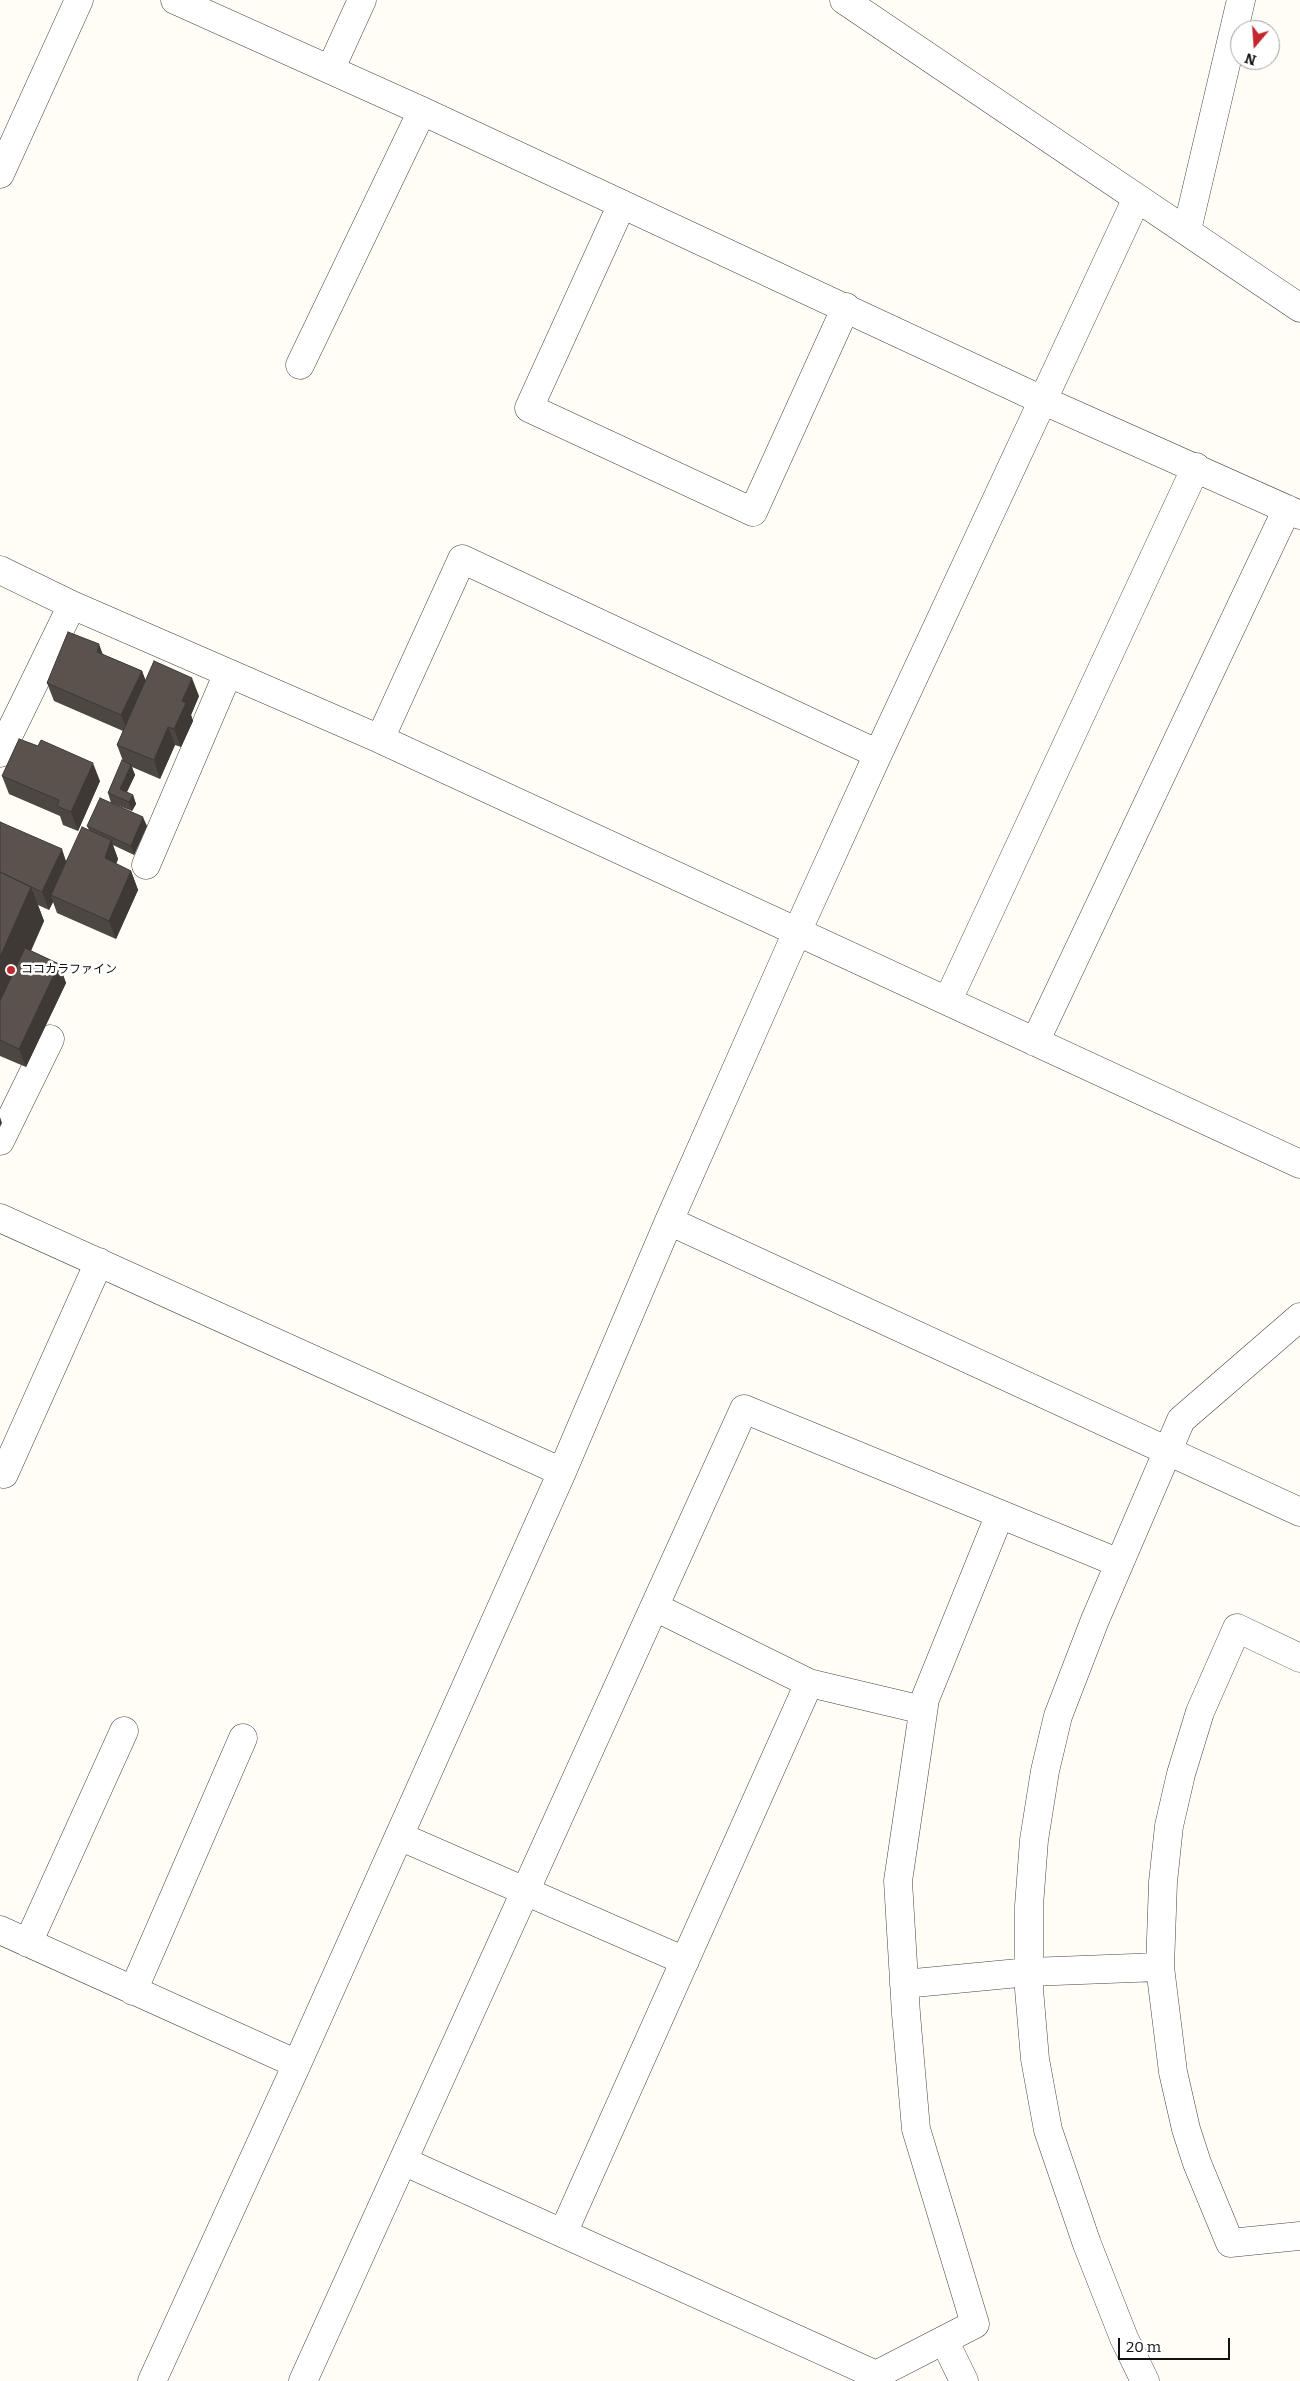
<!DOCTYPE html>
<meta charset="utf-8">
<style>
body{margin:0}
#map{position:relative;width:1300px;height:2381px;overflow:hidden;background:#fffdf5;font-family:Bitter,serif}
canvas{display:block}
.north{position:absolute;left:1230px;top:20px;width:50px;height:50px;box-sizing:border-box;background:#fff;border:1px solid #a0a0a0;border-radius:50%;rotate:198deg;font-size:14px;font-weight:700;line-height:20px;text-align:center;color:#111}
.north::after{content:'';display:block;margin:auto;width:18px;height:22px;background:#c4262e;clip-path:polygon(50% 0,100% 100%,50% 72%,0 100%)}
.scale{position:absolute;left:1118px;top:2338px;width:112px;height:22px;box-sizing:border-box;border:2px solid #111;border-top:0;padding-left:6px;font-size:15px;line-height:18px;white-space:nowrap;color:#111;-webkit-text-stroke:4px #fff;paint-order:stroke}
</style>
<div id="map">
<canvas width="1300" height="2381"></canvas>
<div class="north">N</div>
<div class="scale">20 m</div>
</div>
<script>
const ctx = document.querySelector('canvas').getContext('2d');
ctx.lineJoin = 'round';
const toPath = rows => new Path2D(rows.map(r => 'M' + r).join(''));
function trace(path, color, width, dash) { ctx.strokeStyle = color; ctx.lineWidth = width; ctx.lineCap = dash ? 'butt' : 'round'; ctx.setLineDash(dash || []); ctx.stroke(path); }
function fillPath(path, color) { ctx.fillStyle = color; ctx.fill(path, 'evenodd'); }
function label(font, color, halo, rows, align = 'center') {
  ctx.font = font + ' Bitter,"Noto Sans JP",serif'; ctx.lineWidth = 5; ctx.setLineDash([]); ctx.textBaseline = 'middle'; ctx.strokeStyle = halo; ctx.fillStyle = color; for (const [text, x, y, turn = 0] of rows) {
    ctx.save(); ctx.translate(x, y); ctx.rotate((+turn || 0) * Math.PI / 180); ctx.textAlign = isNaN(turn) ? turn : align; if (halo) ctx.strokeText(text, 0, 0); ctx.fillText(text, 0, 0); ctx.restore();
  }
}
const minor = toPath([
 [175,0,422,111,1042,400,1300,515],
 [844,0,1300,308],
 [331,68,362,0],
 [0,174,79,0],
 [622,204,529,408,753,512,846,307],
 [1187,230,1241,0],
 [300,365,422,111],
 [0,570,72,605,380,739,1300,1164],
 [380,739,462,559,878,754],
 [0,753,72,605],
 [146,865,228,673],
 [948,1000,1196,467],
 [1035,1042,1287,509],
 [0,1141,50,1039],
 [0,1218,562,1472],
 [669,1221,1300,1512],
 [4,1474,99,1262],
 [1300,1658,1237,1628,1200,1712,1181,1774,1169,1826,1163,1882,1160,1967,1173,2072,1186,2129,1197,2163,1230,2243,1300,2236],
 [809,1683,923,1710],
 [399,1836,685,1961],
 [0,1930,297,2064],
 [28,1943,124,1731],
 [904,1984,1029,1972,1160,1967],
 [133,1991,243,1738],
 [403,2161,876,2375,975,2324,916,2129,906,2014,898,1881,925,1699,1000,1514],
 [563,2233,809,1683,655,1607],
 [944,2340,964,2381],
 [152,2381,297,2064,562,1472,669,1221,797,932,878,754,1137,198],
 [303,2381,744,1409,1119,1563],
 [1145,2381,1124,2338,1087,2244,1048,2130,1035,2059,1029,1989,1029,1906,1034,1840,1045,1771,1058,1716,1095,1620,1181,1420,1300,1317]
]);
const wall = toPath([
 [102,654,142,671,145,680,199,696,191,715,193,721,181,747,175,745,160,779,132,767,135,775,127,792,133,795,136,804,132,811,111,803,108,793,123,761,117,745,123,731,54,701,47,683],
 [2,776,100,781,78,831,63,825,60,816,9,794],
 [0,822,66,861,89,830,87,826,147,826,134,855,113,845,118,859,116,864,131,871,138,890,116,939,57,913,53,902,49,910,38,905,44,921,31,951,59,964,66,983,26,1067,0,1056]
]);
const shadedWall = toPath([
 [99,644,106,663,97,652],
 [142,671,149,689,128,733,121,715],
 [192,678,199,696,191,715,193,721,181,747,174,729,182,701],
 [168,727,175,745,160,779,154,760],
 [93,763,100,781,78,831,71,812],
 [131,765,135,775,124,798,120,789],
 [133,795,136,804,132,811,129,802],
 [143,817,147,826,134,855,131,846],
 [111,840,118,859,111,877,105,858],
 [62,849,68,867,51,895,53,902,49,910,42,892],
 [131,871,138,890,116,939,109,921],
 [31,887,44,921,0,1019,0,957],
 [59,964,66,983,26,1067,19,1049],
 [0,1117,2,1123,0,1127]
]);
const building = toPath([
 [68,632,99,644,97,652,142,671,121,715,47,683,68,632],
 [154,661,192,678,182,701,186,703,174,729,168,727,154,760,117,745,154,661],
 [19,739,38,746,41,740,93,763,71,812,57,806,59,800,2,776,19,739],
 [122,760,131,765,120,789,133,795,129,802,108,793,122,760],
 [100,798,143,817,131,846,87,826,100,798],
 [0,822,62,849,42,892,0,872,0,822],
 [82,827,111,840,105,858,131,871,109,921,51,895,82,827],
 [0,872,31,887,0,957,0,872],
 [25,948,59,964,19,1049,0,1040,0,1001,25,948]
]);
const markers = [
 [11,970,5,"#c4262e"]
];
const poiNames = [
 ["ココカラファイン",21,970]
];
trace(minor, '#444', 29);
trace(minor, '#fff', 28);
fillPath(wall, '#4d4742');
fillPath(shadedWall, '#3f3936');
fillPath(building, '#5a524d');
trace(building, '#3f3936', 1);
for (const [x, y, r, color] of markers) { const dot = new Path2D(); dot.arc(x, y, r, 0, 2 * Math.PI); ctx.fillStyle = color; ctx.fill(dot); trace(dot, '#fff', 2); }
label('12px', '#111', '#fff', poiNames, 'left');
</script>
